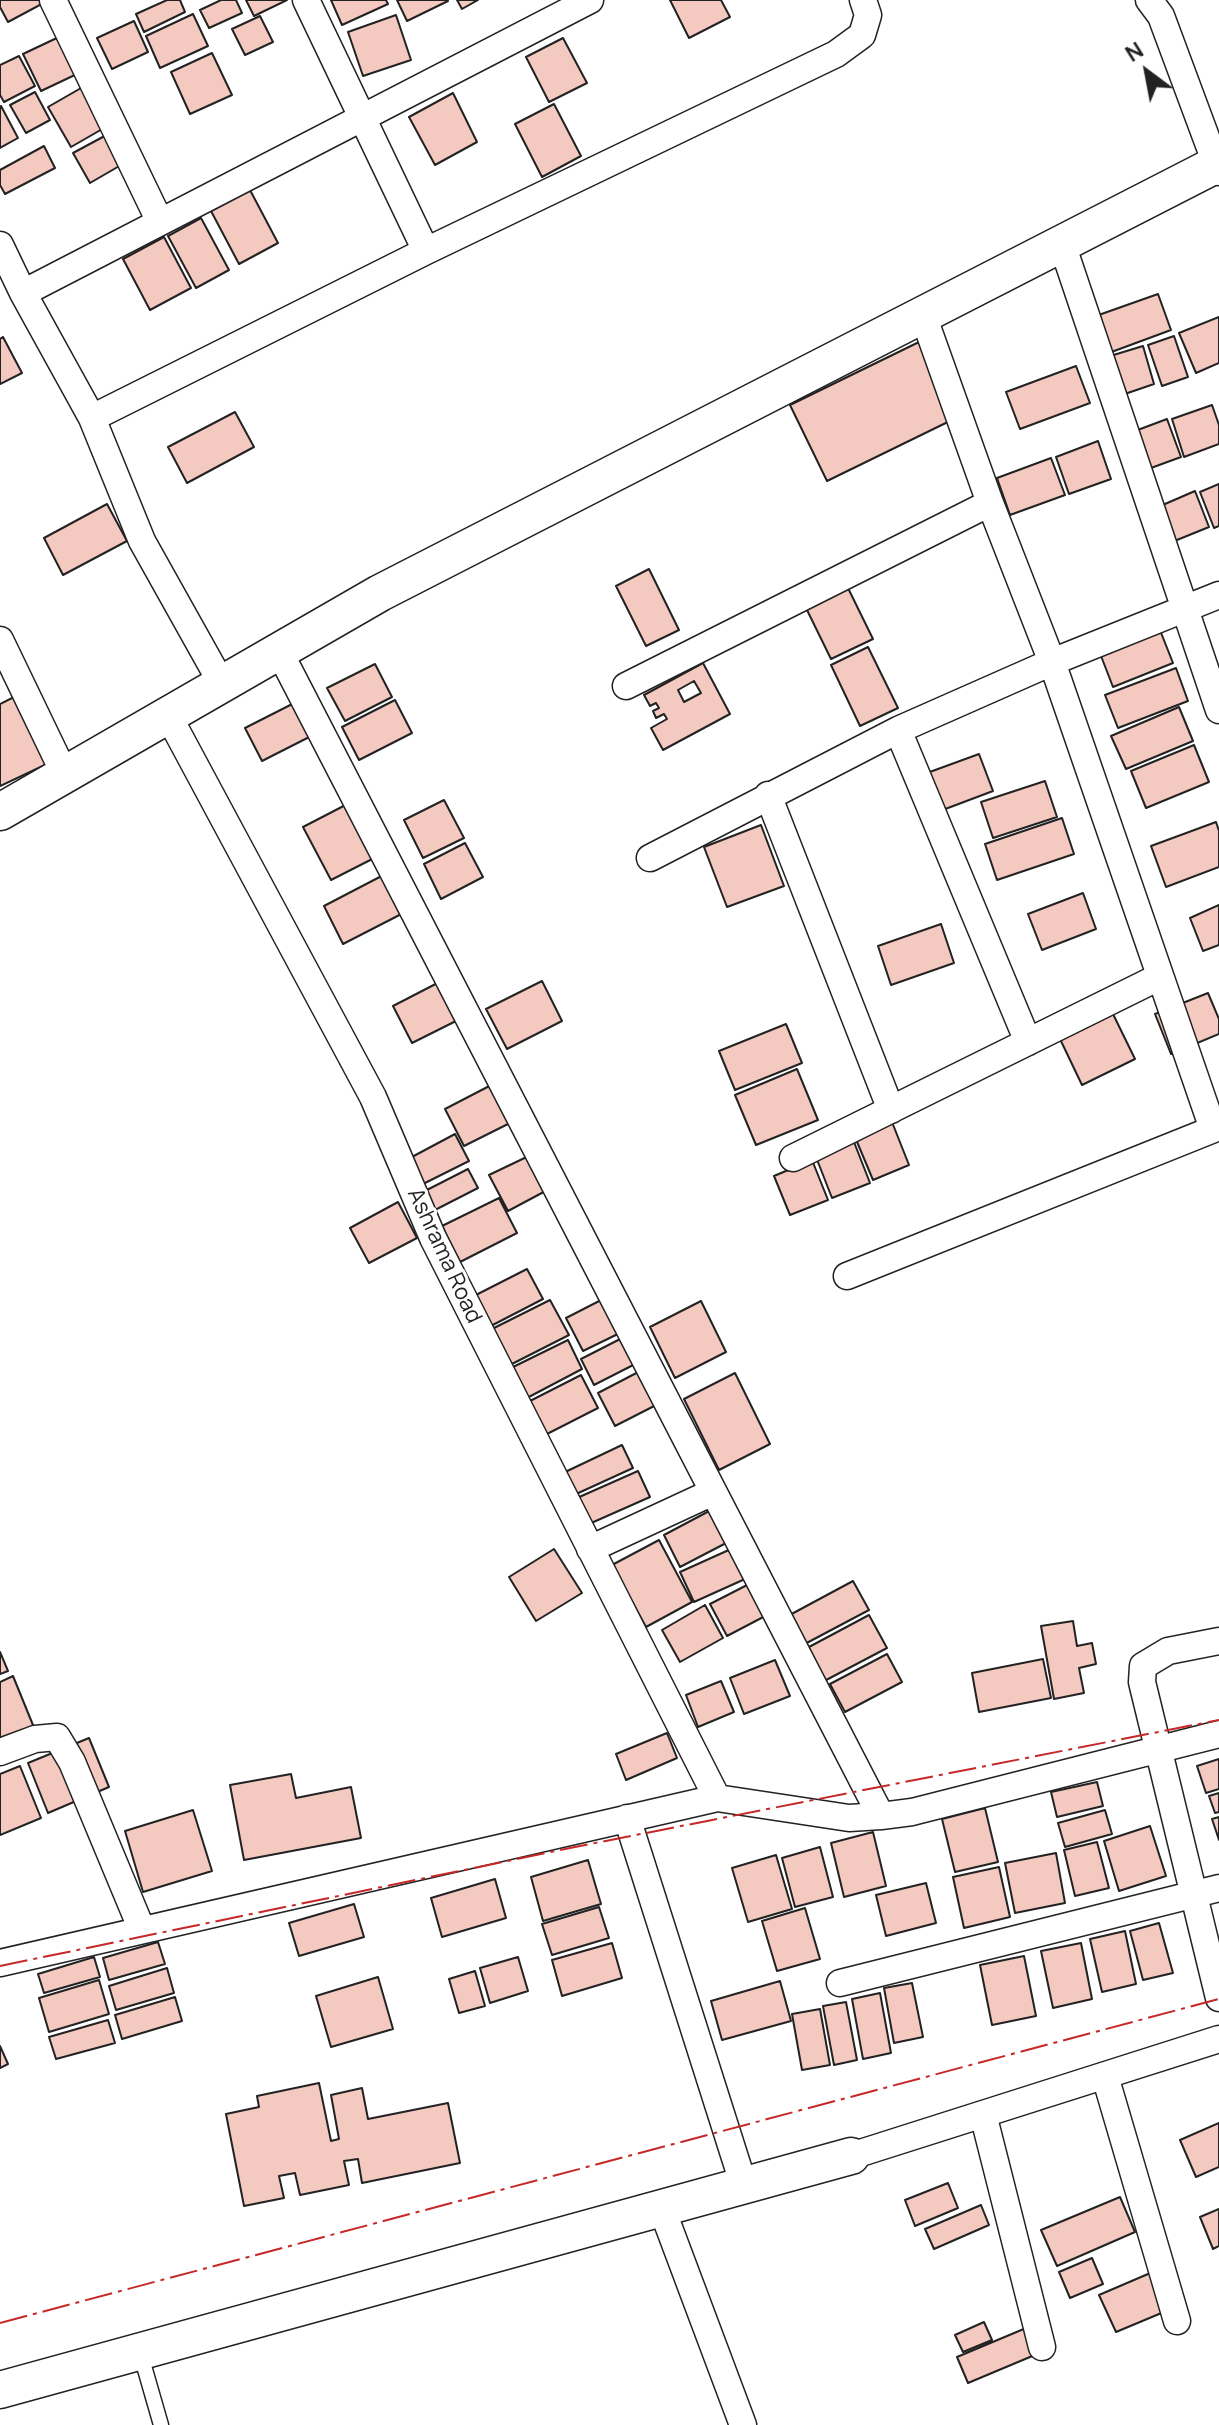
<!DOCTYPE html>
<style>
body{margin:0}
#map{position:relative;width:1219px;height:2425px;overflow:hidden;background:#fff;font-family:Manrope,sans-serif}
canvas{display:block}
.north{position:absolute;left:1107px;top:32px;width:80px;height:80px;-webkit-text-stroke:6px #fff;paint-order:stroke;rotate:328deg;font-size:22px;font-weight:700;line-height:32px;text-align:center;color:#222}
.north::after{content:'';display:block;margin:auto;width:28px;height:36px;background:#222;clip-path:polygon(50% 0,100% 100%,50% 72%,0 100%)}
</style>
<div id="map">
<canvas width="1219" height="2425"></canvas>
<div class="north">N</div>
</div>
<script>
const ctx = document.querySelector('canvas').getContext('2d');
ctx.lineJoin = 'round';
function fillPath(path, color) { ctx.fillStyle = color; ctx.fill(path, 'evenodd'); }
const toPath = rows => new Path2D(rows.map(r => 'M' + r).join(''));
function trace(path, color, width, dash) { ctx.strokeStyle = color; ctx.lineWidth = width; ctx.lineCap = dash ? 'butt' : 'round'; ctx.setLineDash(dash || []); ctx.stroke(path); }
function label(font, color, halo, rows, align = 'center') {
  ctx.font = font + ' Manrope,sans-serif'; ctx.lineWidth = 6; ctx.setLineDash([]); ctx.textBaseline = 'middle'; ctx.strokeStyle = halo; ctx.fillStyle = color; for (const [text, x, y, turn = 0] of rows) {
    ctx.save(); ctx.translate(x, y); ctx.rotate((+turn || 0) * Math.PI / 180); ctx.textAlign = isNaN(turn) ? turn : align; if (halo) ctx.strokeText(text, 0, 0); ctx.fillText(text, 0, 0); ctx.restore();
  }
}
const building = toPath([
 [0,0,49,0,8,22,0,7,0,0],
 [167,0,180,0,185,12,144,32,136,14,167,0],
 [221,0,236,0,242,13,209,28,200,10,221,0],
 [246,0,287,0,254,16,246,0],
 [331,0,386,0,388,4,342,25,331,0],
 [397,0,447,0,448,1,407,21,397,0],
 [457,0,478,0,462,9,457,0],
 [670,0,721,0,730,17,689,38,670,0],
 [193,14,208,46,160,68,146,36,193,14],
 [396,15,411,60,363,76,348,32,396,15],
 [260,16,273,42,245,55,232,29,260,16],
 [134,21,148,52,112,69,97,38,134,21],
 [61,36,79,73,41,91,23,54,61,36],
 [563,38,587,83,549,102,526,57,563,38],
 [212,53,232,95,190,114,171,72,212,53],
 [19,56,35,86,4,102,0,95,0,65,19,56],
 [88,84,111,124,71,147,48,107,88,84],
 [35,92,50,120,26,133,10,105,35,92],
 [453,93,477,142,435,165,409,117,453,93],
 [554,104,581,156,542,177,515,124,554,104],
 [1,106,18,138,0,148,0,107,1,106],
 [112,132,128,161,90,183,73,153,112,132],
 [44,146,55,168,5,194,0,185,0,170,44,146],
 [250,190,278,243,239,264,211,211,250,190],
 [201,218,229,270,196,288,168,236,201,218],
 [164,237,191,288,150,310,123,259,164,237],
 [1158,294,1171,330,1106,354,1093,317,1158,294],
 [1219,317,1219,363,1196,373,1179,333,1219,317],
 [1174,336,1188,377,1162,386,1148,345,1174,336],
 [3,337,22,373,0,384,0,339,3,337],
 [919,342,956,418,827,481,790,405,919,342],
 [1143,346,1154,384,1119,396,1107,357,1143,346],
 [1076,366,1090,403,1020,429,1006,392,1076,366],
 [1212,405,1219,425,1219,444,1184,457,1172,419,1212,405],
 [235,412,254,447,187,483,168,447,235,412],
 [1167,419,1181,457,1140,472,1127,434,1167,419],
 [1098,441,1111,479,1069,494,1056,457,1098,441],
 [1051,458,1065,495,1010,515,997,478,1051,458],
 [1219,484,1219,526,1214,528,1200,492,1219,484],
 [1195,491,1209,527,1172,542,1158,507,1195,491],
 [107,504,127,541,63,575,44,538,107,504],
 [649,569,679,630,646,646,616,586,649,569],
 [848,588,873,639,831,659,806,608,848,588],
 [1156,620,1173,663,1113,687,1096,643,1156,620],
 [868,647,898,708,860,726,831,665,868,647],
 [703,663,730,714,663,750,651,728,667,719,664,714,656,718,653,711,659,708,656,703,650,706,644,695,703,663],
 [694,681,701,693,684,702,678,690,694,681],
 [375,664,392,697,345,721,327,688,375,664],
 [1176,668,1188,701,1118,728,1105,695,1176,668],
 [16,696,47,764,0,786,0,704,16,696],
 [308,696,325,729,262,761,245,728,308,696],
 [395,700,412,733,359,760,342,727,395,700],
 [1179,707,1193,741,1126,769,1111,736,1179,707],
 [1194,745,1209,782,1146,808,1131,771,1194,745],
 [979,754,993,791,940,811,927,773,979,754],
 [1045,781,1057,817,993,838,981,802,1045,781],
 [359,798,386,852,331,880,303,827,359,798],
 [444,800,464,838,423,858,404,820,444,800],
 [1062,818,1074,854,997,880,985,844,1062,818],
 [1216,822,1219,831,1219,867,1166,887,1151,846,1216,822],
 [761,825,784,886,727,907,704,847,761,825],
 [465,843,483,877,441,899,424,864,465,843],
 [395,869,415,907,343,944,324,906,395,869],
 [1083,893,1096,929,1042,950,1028,914,1083,893],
 [1219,905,1219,945,1203,951,1190,918,1219,905],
 [941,924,954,963,891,985,878,946,941,924],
 [453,975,472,1013,412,1043,393,1006,453,975],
 [542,981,562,1021,507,1049,486,1009,542,981],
 [1208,993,1219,1019,1219,1034,1171,1054,1155,1014,1208,993],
 [1113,1014,1135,1059,1082,1085,1060,1039,1113,1014],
 [786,1024,802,1063,735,1090,719,1051,786,1024],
 [797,1069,818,1120,756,1145,735,1095,797,1069],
 [499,1081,518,1119,464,1146,445,1109,499,1081],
 [892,1122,909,1165,873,1180,855,1137,892,1122],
 [455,1134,469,1161,423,1184,410,1158,455,1134],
 [854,1142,870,1183,832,1198,816,1157,854,1142],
 [535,1153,553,1187,508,1211,489,1175,535,1153],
 [812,1160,828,1200,790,1215,774,1176,812,1160],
 [468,1169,478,1188,431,1212,421,1193,468,1169],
 [499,1198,517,1233,460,1262,442,1226,499,1198],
 [398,1202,417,1238,369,1263,350,1228,398,1202],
 [527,1269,543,1299,485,1329,470,1298,527,1269],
 [607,1297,624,1331,583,1351,566,1318,607,1297],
 [550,1300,569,1335,504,1368,486,1332,550,1300],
 [701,1301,726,1352,675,1378,650,1327,701,1301],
 [628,1335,641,1361,594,1385,581,1359,628,1335],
 [568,1340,582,1369,525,1399,509,1369,568,1340],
 [646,1368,662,1402,615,1426,598,1393,646,1368],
 [735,1373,770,1444,719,1470,684,1399,735,1373],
 [581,1375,598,1408,545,1435,528,1402,581,1375],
 [622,1445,633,1468,574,1495,563,1473,622,1445],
 [638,1471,650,1497,589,1524,577,1498,638,1471],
 [713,1509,730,1541,680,1567,664,1535,713,1509],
 [659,1540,692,1602,646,1627,612,1565,659,1540],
 [554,1549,582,1593,536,1621,509,1577,554,1549],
 [731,1549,745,1579,694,1602,680,1572,731,1549],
 [853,1581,869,1610,801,1646,786,1617,853,1581],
 [753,1582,769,1614,727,1636,710,1604,753,1582],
 [705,1605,723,1638,680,1662,662,1630,705,1605],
 [869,1615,887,1648,811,1688,794,1655,869,1615],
 [1073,1621,1077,1646,1092,1643,1096,1664,1079,1668,1084,1693,1054,1699,1041,1626,1073,1621],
 [0,1652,8,1671,0,1674,0,1652],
 [887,1654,902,1682,845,1712,830,1684,887,1654],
 [1043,1659,1051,1698,979,1712,972,1673,1043,1659],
 [775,1660,790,1696,744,1714,730,1678,775,1660],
 [13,1676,35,1730,0,1745,0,1682,13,1676],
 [721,1681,734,1712,698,1727,686,1695,721,1681],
 [667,1733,677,1758,626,1780,616,1754,667,1733],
 [89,1738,109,1787,48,1813,28,1763,89,1738],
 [1219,1759,1219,1789,1206,1793,1197,1766,1219,1759],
 [20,1766,41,1818,0,1835,0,1774,20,1766],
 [291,1774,296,1798,351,1787,361,1838,244,1860,230,1785,291,1774],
 [1097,1782,1103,1806,1057,1817,1051,1792,1097,1782],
 [1219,1793,1219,1812,1215,1813,1209,1796,1219,1793],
 [985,1808,998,1862,955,1872,942,1819,985,1808],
 [193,1810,212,1871,143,1892,125,1831,193,1810],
 [1105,1810,1112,1834,1065,1847,1058,1823,1105,1810],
 [1219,1817,1219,1840,1212,1819,1219,1817],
 [1150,1826,1166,1876,1119,1891,1104,1841,1150,1826],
 [873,1832,886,1886,844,1897,831,1843,873,1832],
 [1097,1842,1109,1888,1075,1896,1064,1850,1097,1842],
 [820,1847,833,1897,795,1907,782,1858,820,1847],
 [1056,1853,1065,1903,1015,1913,1005,1863,1056,1853],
 [776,1855,792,1909,748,1922,732,1868,776,1855],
 [588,1860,601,1904,543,1921,531,1877,588,1860],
 [999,1867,1010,1917,964,1928,953,1877,999,1867],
 [495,1879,506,1918,442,1937,431,1898,495,1879],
 [926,1883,936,1923,886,1936,876,1895,926,1883],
 [354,1904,364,1937,299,1956,289,1923,354,1904],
 [599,1907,609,1938,552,1955,542,1924,599,1907],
 [805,1908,820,1959,777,1971,762,1921,805,1908],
 [1159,1923,1173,1973,1143,1980,1130,1931,1159,1923],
 [1125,1931,1136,1984,1102,1992,1090,1939,1125,1931],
 [158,1942,165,1964,109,1980,103,1958,158,1942],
 [612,1943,622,1978,562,1996,552,1960,612,1943],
 [1081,1943,1092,1999,1053,2008,1041,1951,1081,1943],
 [1024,1956,1036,2016,992,2025,980,1965,1024,1956],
 [94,1957,100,1977,44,1993,38,1974,94,1957],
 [518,1957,528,1991,490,2003,480,1968,518,1957],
 [167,1968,174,1993,116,2010,109,1986,167,1968],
 [475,1971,485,2006,459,2013,449,1979,475,1971],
 [378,1977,393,2029,331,2047,316,1996,378,1977],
 [99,1980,109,2014,49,2032,39,1998,99,1980],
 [780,1981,791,2021,722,2040,711,2001,780,1981],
 [912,1983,923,2037,894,2043,884,1988,912,1983],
 [880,1993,891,2053,863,2059,852,1999,880,1993],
 [175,1997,182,2021,122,2039,115,2015,175,1997],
 [846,2002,857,2060,834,2065,823,2006,846,2002],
 [820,2009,830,2065,802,2070,792,2014,820,2009],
 [108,2020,115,2043,56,2059,49,2037,108,2020],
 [0,2046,8,2064,0,2068,0,2046],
 [319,2083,331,2141,339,2139,331,2095,362,2088,368,2119,448,2103,460,2163,362,2183,358,2159,344,2161,349,2185,300,2195,295,2173,279,2176,284,2198,244,2206,226,2114,259,2107,257,2096,319,2083],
 [1219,2123,1219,2167,1196,2177,1180,2140,1219,2123],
 [948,2183,958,2208,915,2226,905,2200,948,2183],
 [1120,2197,1135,2232,1057,2266,1041,2230,1120,2197],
 [981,2205,989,2225,934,2249,925,2229,981,2205],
 [1219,2209,1219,2246,1213,2249,1200,2217,1219,2209],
 [1092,2258,1103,2284,1070,2298,1059,2272,1092,2258],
 [1155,2271,1171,2309,1116,2332,1099,2295,1155,2271],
 [984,2322,992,2340,963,2352,955,2335,984,2322],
 [1038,2323,1049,2349,968,2383,957,2357,1038,2323]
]);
const lane = toPath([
 [140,2352,161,2425]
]);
const street = toPath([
 [53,0,160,222],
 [306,0,426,251],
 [1149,0,1161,16,1219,172],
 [1062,244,1219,710],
 [0,245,23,293,92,418,142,541,222,684],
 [23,293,590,0],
 [923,315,990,503,1052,662,1213,1129],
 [92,418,426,251,836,54,862,35,868,15,863,0],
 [0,640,65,775],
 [279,651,881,1816],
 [626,686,990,503],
 [168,715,373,1097,433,1238,717,1798],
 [898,730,1028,1042],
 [768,795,891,1110],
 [650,858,898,730,1052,662,1219,595],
 [793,1158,1159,977],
 [847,1276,1219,1127],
 [590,1549,713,1492],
 [1219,1641,1168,1651,1143,1666,1142,1682,1219,1998],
 [0,1752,35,1739,57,1737,72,1762,142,1930],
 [627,1818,744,2186],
 [0,1963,717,1798,849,1818,881,1816,912,1812,1219,1734],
 [840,1983,1219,1888],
 [1105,2076,1177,2321],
 [983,2114,1042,2347],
 [851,2156,1219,2039],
 [662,2209,743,2425]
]);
const secondary = toPath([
 [0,812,380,593,1217,164],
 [0,2390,851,2156]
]);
const power = toPath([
 [0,1966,575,1847,1219,1720],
 [0,2323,1219,1999]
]);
const streetNames = [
 ["Ashrama Road",444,1256,65]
];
fillPath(building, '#f3c9c0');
trace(building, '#222', 2);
trace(lane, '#222', 17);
trace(street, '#222', 29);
trace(secondary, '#222', 39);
trace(lane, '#fff', 14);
trace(street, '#fff', 26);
trace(secondary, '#fff', 36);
trace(power, '#c62828', 2, [28, 6, 4, 6]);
label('22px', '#222', '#fff', streetNames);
</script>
